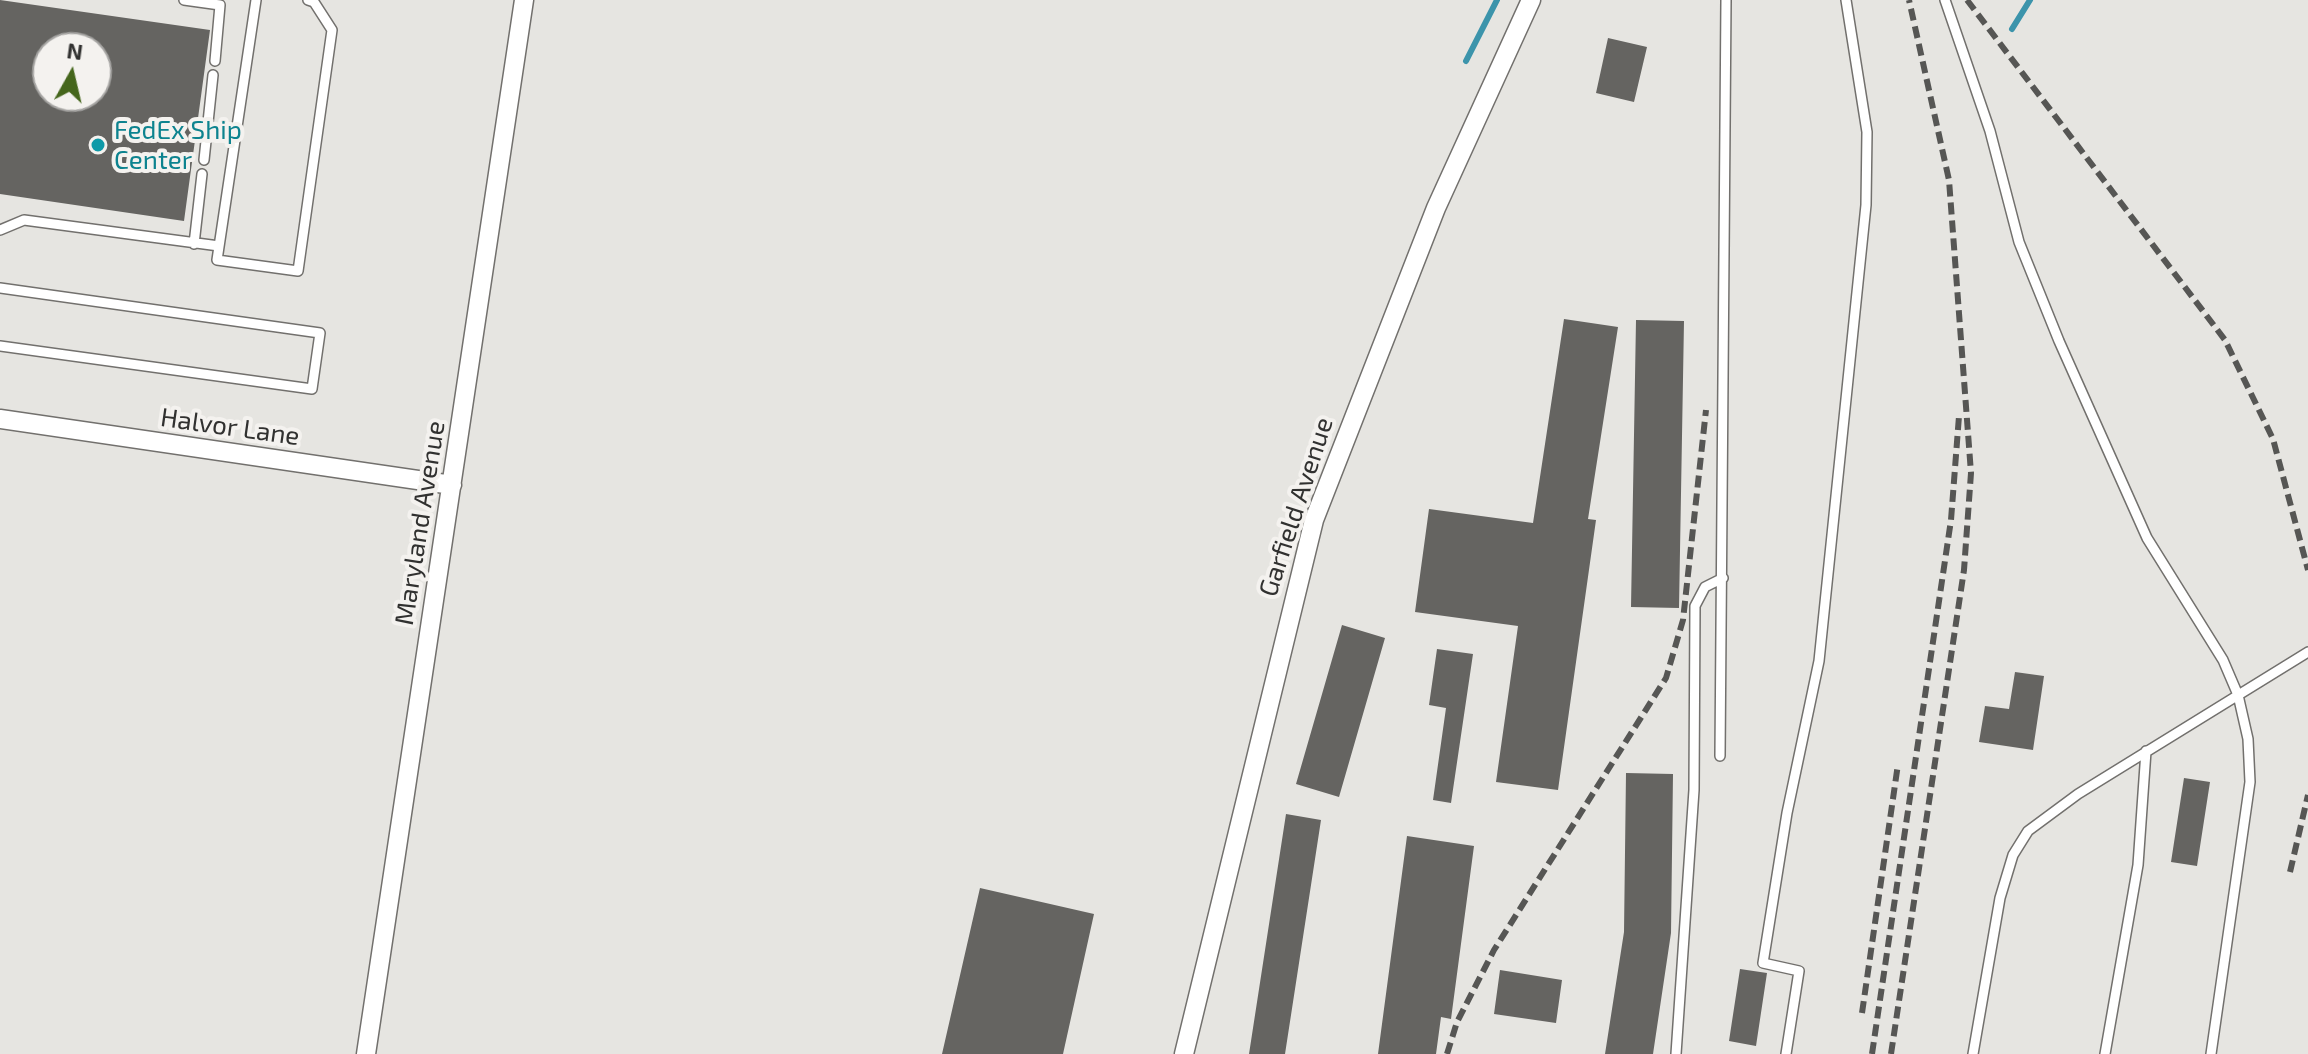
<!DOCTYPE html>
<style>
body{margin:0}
#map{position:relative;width:2308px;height:1054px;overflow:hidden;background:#e6e5e1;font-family:"Exo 2",sans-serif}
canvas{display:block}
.north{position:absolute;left:32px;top:32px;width:80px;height:80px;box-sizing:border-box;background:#f4f2ef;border:2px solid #a6a5a3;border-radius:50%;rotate:8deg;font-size:22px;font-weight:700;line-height:32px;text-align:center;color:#313130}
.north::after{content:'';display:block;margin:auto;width:28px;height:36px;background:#45661c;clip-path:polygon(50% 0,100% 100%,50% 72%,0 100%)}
</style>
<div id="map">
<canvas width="2308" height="1054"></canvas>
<div class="north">N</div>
</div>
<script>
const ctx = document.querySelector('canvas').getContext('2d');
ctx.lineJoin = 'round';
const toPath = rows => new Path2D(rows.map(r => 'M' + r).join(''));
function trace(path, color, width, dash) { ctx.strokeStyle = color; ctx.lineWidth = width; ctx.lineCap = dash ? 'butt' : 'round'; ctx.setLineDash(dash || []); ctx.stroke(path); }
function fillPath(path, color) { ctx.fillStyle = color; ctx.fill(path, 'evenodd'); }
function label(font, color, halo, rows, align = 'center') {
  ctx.font = font + ' "Exo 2",sans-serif'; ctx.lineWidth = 8; ctx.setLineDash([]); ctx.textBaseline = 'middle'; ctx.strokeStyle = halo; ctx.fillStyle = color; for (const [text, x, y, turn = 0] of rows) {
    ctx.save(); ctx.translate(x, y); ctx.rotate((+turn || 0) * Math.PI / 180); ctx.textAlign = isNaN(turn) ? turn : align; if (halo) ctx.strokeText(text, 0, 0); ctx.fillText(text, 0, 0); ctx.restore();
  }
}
const stream = toPath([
 [2012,29,2030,0],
 [1466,61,1497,0]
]);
const building = toPath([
 [0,0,210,30,184,221,0,194],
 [48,48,96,48,96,96,48,96],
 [1608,38,1647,47,1634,102,1596,93],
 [1564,319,1618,327,1588,519,1596,520,1558,790,1496,782,1518,626,1415,612,1429,509,1533,523],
 [1636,320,1684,321,1679,608,1631,607],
 [1342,625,1385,638,1339,797,1296,784],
 [1437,649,1473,654,1451,803,1433,800,1446,708,1429,705],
 [2015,672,2044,676,2033,750,1979,742,1985,706,2009,709],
 [1626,773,1673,774,1671,933,1653,1054,1605,1054,1624,932],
 [2184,778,2210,782,2197,866,2171,862],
 [1286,814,1321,820,1285,1054,1249,1054],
 [1407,836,1474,846,1451,1019,1441,1017,1436,1054,1378,1054],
 [980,888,1094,914,1063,1054,942,1054],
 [1740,969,1767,973,1756,1046,1729,1041],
 [1500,970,1562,980,1556,1023,1494,1014]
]);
const lane = toPath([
 [184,0,220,5,215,61],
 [256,0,217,260,298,271,332,30,314,2,308,0],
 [1945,0,1990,131,2019,242,2059,341,2147,538,2223,660,2238,695,2248,739,2250,782,2211,1054],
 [204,160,213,75],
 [0,230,24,220,219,246],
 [194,244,202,174],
 [0,288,320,333,312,389,0,346],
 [1720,756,1726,0],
 [1676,1054,1694,790,1695,606,1705,587,1723,578],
 [1786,1054,1799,971,1763,963,1787,813,1819,661,1866,205,1867,132,1846,0],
 [1973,1054,2000,898,2013,855,2028,831,2078,794,2308,652],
 [2105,1054,2138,865,2146,751]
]);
const street = toPath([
 [0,419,452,485],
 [366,1054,524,0],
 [1184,1054,1314,520,1436,208,1531,0]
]);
const rail = toPath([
 [1967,0,2225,340,2273,439,2308,570],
 [2290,872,2308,795],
 [1862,1013,1898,764],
 [1447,1054,1457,1022,1494,950,1666,678,1683,620,1706,410],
 [1872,1054,1951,520,1959,416],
 [1891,1054,1964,570,1971,473,1949,180,1909,0]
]);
const markers = [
 [98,145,8,"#0f9aa8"]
];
const cultureNames = [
 ["FedEx Ship",114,130],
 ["Center",114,160]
];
const streetNames = [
 ["Halvor Lane",230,427,8],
 ["Garfield Avenue",1296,507,-72],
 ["Maryland Avenue",420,523,-81]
];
trace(stream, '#3c94ab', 6);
fillPath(building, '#656461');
trace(lane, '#72706d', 12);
trace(street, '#72706d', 21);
trace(lane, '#fff', 9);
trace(street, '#fff', 18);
trace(rail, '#565654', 6, [12, 6]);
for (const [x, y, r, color] of markers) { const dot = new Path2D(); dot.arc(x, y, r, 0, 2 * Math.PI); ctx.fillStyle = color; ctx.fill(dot); trace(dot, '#f4f2ef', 3); }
label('26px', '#0d838f', '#f4f2ef', cultureNames, 'left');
label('26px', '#313130', '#f4f2ef', streetNames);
</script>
